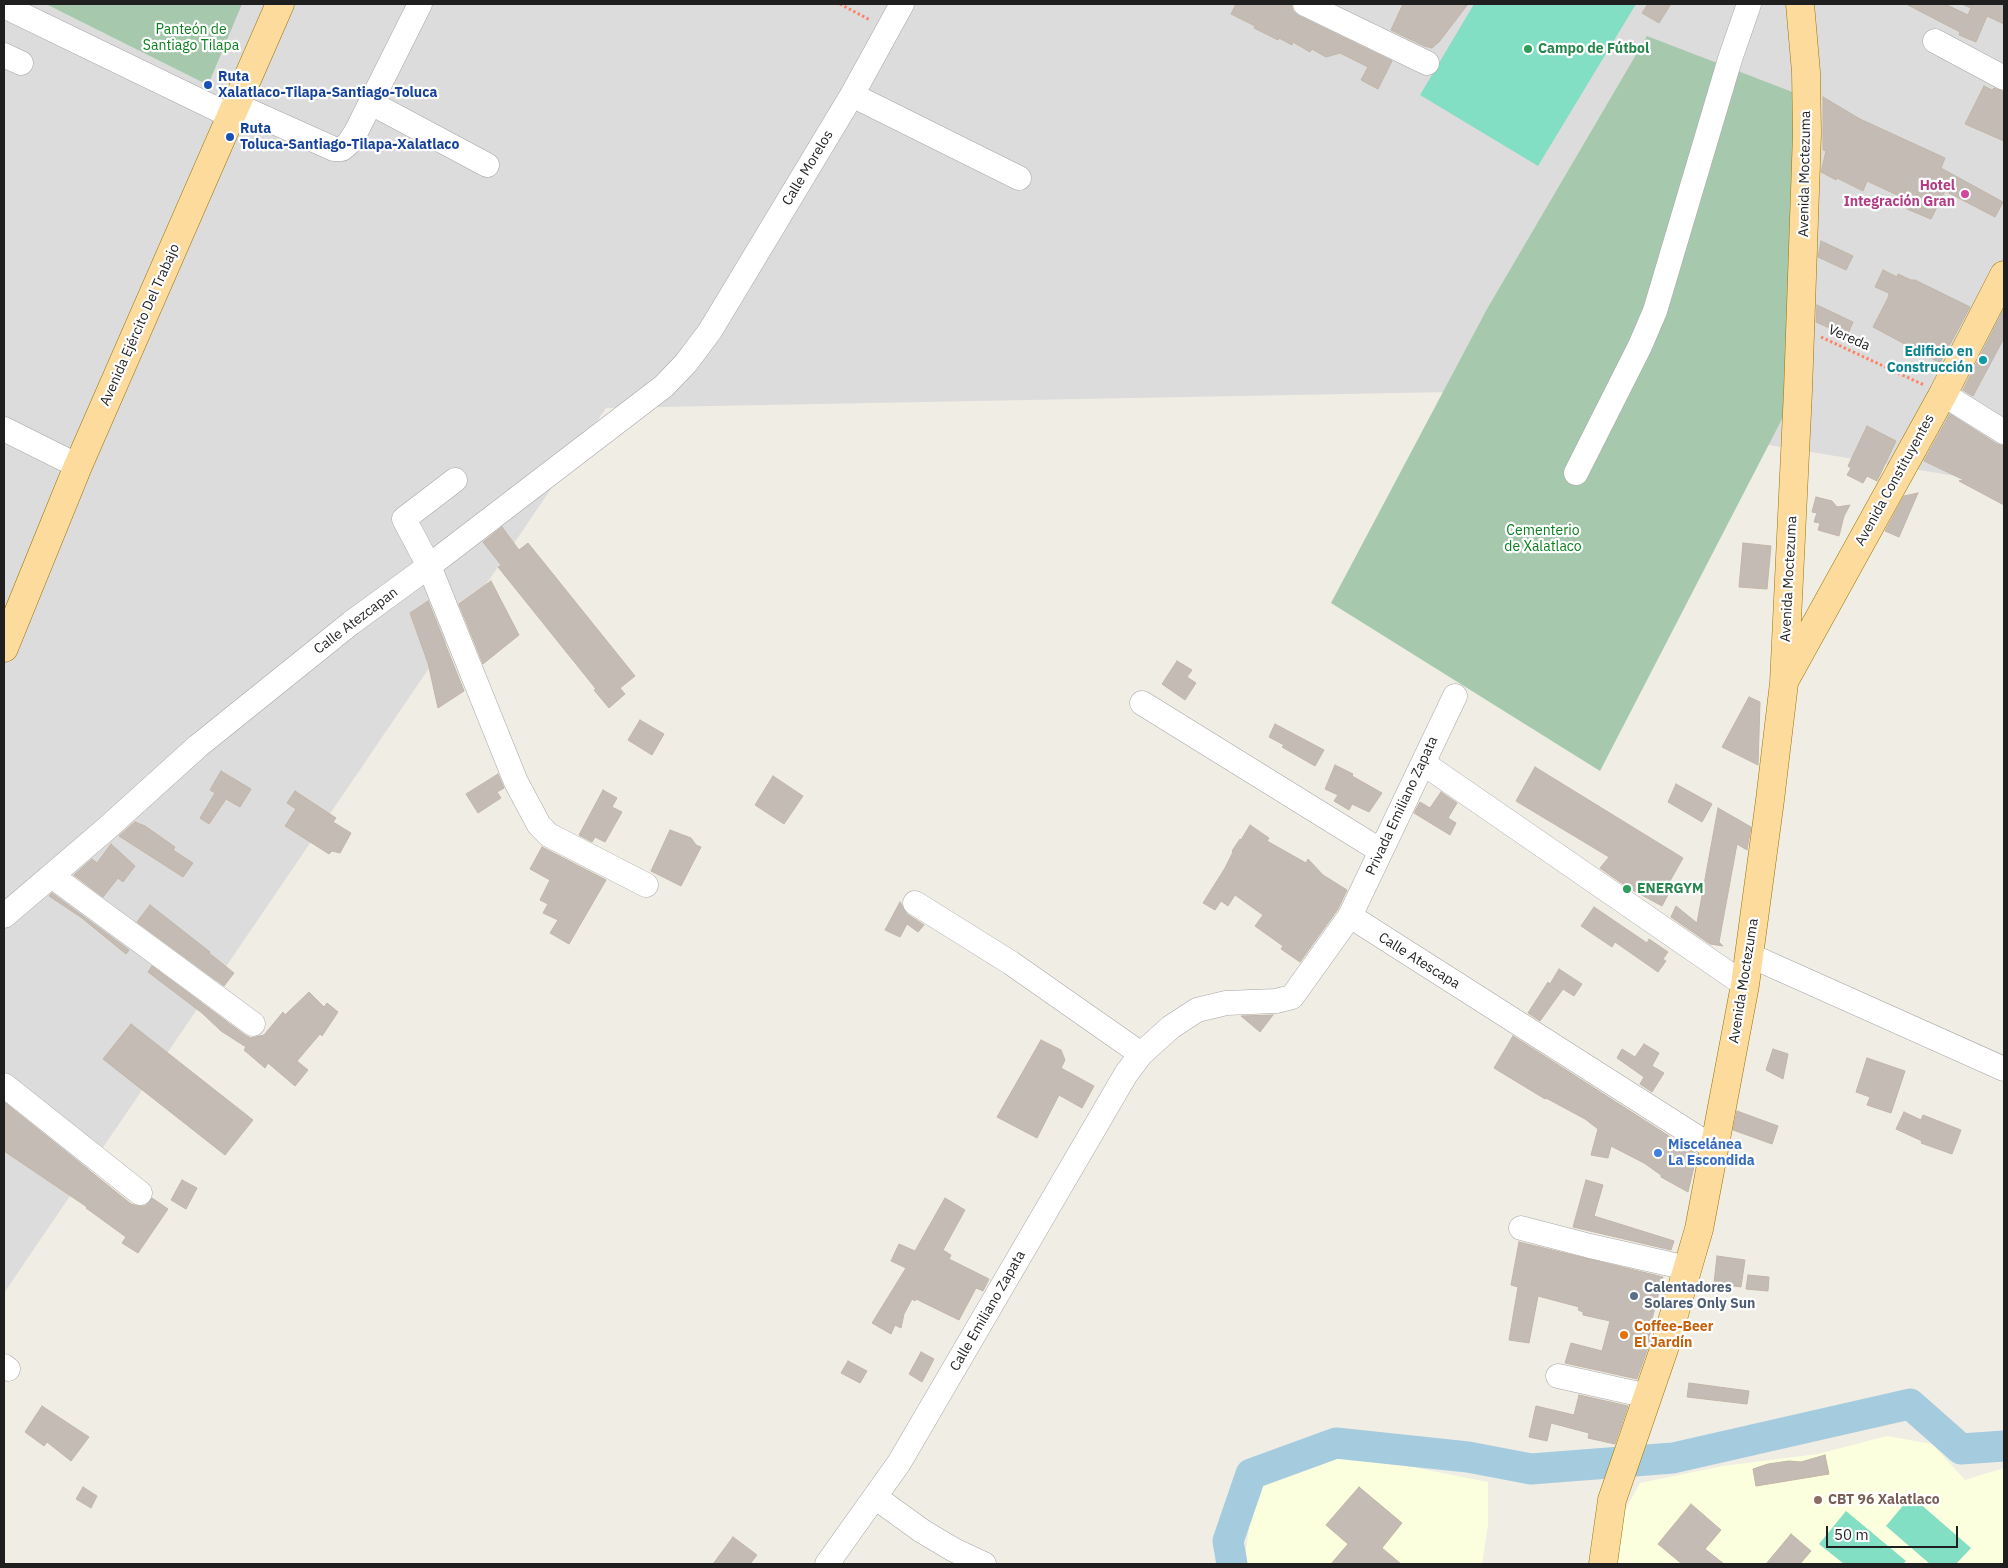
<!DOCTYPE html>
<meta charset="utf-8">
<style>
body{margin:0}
#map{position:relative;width:2008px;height:1568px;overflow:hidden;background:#f0ede5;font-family:"IBM Plex Sans",sans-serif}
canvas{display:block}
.frame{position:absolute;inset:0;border:5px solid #1f1f1f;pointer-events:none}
.scale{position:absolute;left:1826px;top:1526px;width:132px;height:22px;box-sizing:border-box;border:2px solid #1f1f1f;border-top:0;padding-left:6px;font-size:15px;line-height:18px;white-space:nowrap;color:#1f1f1f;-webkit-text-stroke:4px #fff;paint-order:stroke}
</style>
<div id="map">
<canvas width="2008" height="1568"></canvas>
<div class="frame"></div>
<div class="scale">50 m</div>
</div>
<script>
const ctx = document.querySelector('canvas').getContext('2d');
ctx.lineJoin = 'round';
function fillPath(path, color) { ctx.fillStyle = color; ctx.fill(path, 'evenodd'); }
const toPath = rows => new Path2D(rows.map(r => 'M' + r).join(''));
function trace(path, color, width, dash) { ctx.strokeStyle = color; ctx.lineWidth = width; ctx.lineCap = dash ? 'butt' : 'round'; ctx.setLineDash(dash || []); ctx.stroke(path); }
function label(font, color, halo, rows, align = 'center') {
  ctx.font = font + ' "IBM Plex Sans",sans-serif'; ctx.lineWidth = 4.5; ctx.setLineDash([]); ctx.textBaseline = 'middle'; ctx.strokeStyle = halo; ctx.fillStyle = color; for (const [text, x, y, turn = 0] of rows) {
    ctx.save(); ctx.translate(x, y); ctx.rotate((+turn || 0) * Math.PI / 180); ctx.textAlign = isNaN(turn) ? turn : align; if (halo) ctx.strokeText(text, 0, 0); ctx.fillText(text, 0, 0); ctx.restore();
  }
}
const residential = toPath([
 [4,4,2004,4,2004,484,1450,392,606,408,4,1293]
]);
const education = toPath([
 [1887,1436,1932,1444,1965,1480,2004,1468,2004,1564,1612,1564,1621,1518,1640,1483,1723,1466,1818,1454],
 [1324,1457,1391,1463,1488,1482,1488,1525,1482,1564,1244,1564,1252,1507,1265,1478]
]);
const cemetery = toPath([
 [46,4,242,4,208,85],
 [1647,36,1795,93,1796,392,1600,771,1331,603,1487,309]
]);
const pitch = toPath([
 [1474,4,1636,4,1538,166,1420,95],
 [1911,1496,1971,1548,1956,1564,1930,1564,1886,1526],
 [1846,1511,1906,1561,1903,1564,1844,1564,1819,1544]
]);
const river = toPath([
 [1232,1564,1228,1541,1251,1474,1336,1443,1468,1457,1531,1469,1673,1458,1910,1404,1961,1449,2004,1446]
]);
const building = toPath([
 [1236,4,1291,4,1293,11,1299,16,1392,61,1378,89,1361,80,1368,67,1340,53,1326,57,1312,49,1310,52,1293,42,1292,45,1279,38,1278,40,1254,28,1255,26,1231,14,1236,4],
 [1403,4,1468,4,1439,42,1432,48,1424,46,1391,30,1403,4],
 [1648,4,1671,4,1659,23,1642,13,1648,4],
 [1906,4,1945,4,1968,15,1971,8,1962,4,2004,4,2004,24,1987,16,1976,42,1959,35,1960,32,1906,4],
 [1984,86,1992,90,1994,88,2004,92,2004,141,1965,124,1984,86],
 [1823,97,1860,119,1945,158,1941,168,2003,202,1995,217,1945,191,1931,219,1907,209,1910,201,1867,181,1863,191,1837,178,1836,180,1821,172,1826,151,1823,150,1823,97],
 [1821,241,1853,256,1846,270,1818,257,1821,241],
 [1883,270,1897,277,1898,274,1911,280,1915,280,1970,307,1940,363,1873,327,1888,298,1889,293,1875,287,1883,270],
 [1817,305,1853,322,1847,336,1816,322,1817,305],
 [2004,309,2004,341,2003,340,1973,396,1963,390,2004,309],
 [1950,414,1997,444,2004,446,2004,505,1959,481,1964,480,1924,461,1950,414],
 [1867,426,1896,441,1877,481,1867,476,1863,483,1847,475,1851,468,1848,466,1867,426],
 [1918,493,1899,537,1885,531,1904,496,1918,493],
 [1816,497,1832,501,1837,507,1850,505,1844,516,1839,536,1818,530,1820,523,1814,522,1817,513,1812,512,1816,497],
 [502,527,519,550,528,543,635,676,620,688,625,694,609,708,594,690,596,689,498,567,501,565,483,542,502,527],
 [1743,543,1771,546,1767,589,1739,587,1743,543],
 [491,581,519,635,483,664,459,604,491,581],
 [428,601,464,691,438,708,428,663,410,613,428,601],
 [1177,661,1192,670,1187,677,1196,683,1185,700,1162,684,1177,661],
 [1749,697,1760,702,1758,765,1722,747,1749,697],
 [640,720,664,734,652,755,628,740,640,720],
 [1275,724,1324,750,1315,766,1282,747,1284,745,1269,737,1275,724],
 [1335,765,1353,774,1352,776,1382,793,1369,812,1352,804,1349,810,1334,801,1338,795,1325,789,1335,765],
 [1535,767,1683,858,1666,888,1670,891,1662,906,1627,887,1600,868,1609,857,1516,801,1535,767],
 [221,771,251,789,240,807,226,799,209,824,200,818,215,793,210,790,221,771],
 [498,774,504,788,497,792,501,798,478,813,466,794,498,774],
 [773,776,803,796,784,824,755,805,773,776],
 [1676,784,1712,804,1702,822,1668,802,1676,784],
 [603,790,617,798,612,807,622,812,605,842,595,837,592,842,579,835,603,790],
 [295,791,336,818,333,822,351,833,340,853,332,851,329,854,285,826,296,809,287,803,295,791],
 [1441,792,1457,803,1448,818,1456,823,1450,835,1414,813,1420,802,1430,808,1441,792],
 [1718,808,1751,827,1747,850,1737,844,1719,942,1723,946,1710,944,1671,917,1676,906,1697,923,1718,808],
 [135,822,145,826,175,847,173,850,193,863,183,877,119,836,135,822],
 [1250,825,1269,838,1267,841,1306,863,1308,859,1323,875,1347,890,1338,909,1300,962,1281,949,1283,946,1255,926,1263,915,1235,895,1228,906,1221,901,1215,910,1203,903,1225,868,1233,852,1232,851,1240,839,1241,840,1250,825],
 [670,830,691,838,696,845,701,847,681,886,651,871,670,830],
 [111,844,135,866,123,882,118,878,103,897,74,875,92,859,97,863,111,844],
 [542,847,606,880,569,944,550,933,558,920,543,913,548,904,540,900,550,880,530,869,542,847],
 [52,893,129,950,126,954,82,918,49,896,52,893],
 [900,902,907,914,924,925,918,932,907,924,900,937,885,930,900,902],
 [150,905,210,952,209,953,234,973,224,986,137,922,150,905],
 [1594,907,1647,943,1649,939,1668,952,1663,959,1666,961,1658,972,1615,942,1612,947,1581,926,1594,907],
 [152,966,245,1035,251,1038,264,1035,283,1012,285,1015,309,992,324,1007,327,1003,338,1012,322,1036,320,1034,297,1061,308,1070,295,1086,268,1063,265,1068,244,1050,246,1047,221,1031,202,1013,148,972,152,966],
 [1559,969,1582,984,1574,996,1563,989,1540,1021,1528,1013,1548,982,1550,984,1559,969],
 [1273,1015,1260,1032,1241,1016,1273,1015],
 [131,1024,253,1120,225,1155,103,1059,131,1024],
 [1513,1036,1697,1154,1688,1192,1661,1177,1661,1175,1644,1163,1611,1146,1608,1158,1591,1155,1598,1129,1585,1119,1546,1098,1545,1099,1494,1068,1513,1036],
 [1041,1040,1061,1050,1065,1060,1061,1068,1094,1086,1082,1108,1059,1095,1037,1138,997,1117,1041,1040],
 [1644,1044,1659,1053,1652,1066,1664,1073,1652,1092,1640,1084,1644,1077,1617,1058,1622,1049,1635,1057,1644,1044],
 [1773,1049,1788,1054,1783,1079,1766,1070,1773,1049],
 [1867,1058,1905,1071,1891,1113,1867,1105,1870,1097,1856,1092,1867,1058],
 [4,1102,131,1204,138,1206,145,1206,152,1198,168,1209,138,1253,122,1243,126,1237,86,1208,87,1207,4,1151,4,1102],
 [1737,1111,1778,1126,1772,1144,1733,1130,1737,1111],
 [1904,1112,1921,1120,1923,1115,1961,1130,1952,1154,1921,1143,1922,1141,1896,1129,1904,1112],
 [182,1180,197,1188,186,1209,171,1200,182,1180],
 [1586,1180,1603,1185,1594,1216,1674,1241,1671,1250,1573,1227,1586,1180],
 [945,1198,965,1210,943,1250,951,1255,949,1259,989,1279,983,1291,976,1288,959,1320,916,1299,915,1301,912,1299,904,1314,901,1328,895,1325,891,1334,872,1323,906,1268,891,1261,899,1244,915,1251,945,1198],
 [1519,1242,1663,1277,1653,1315,1649,1339,1651,1339,1637,1379,1565,1363,1571,1343,1602,1351,1610,1321,1583,1315,1583,1312,1578,1310,1579,1307,1538,1296,1529,1343,1509,1340,1518,1287,1511,1285,1519,1242],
 [1717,1256,1745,1260,1741,1287,1714,1283,1717,1256],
 [1748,1275,1769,1277,1768,1291,1746,1289,1748,1275],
 [921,1352,934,1359,922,1382,909,1374,921,1352],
 [848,1361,867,1371,860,1383,841,1373,848,1361],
 [1689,1383,1749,1391,1747,1404,1687,1397,1689,1383],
 [1579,1395,1628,1406,1615,1444,1588,1438,1589,1433,1551,1423,1547,1441,1529,1437,1536,1406,1574,1415,1579,1395],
 [42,1406,89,1437,71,1461,47,1442,44,1446,25,1432,42,1406],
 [1825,1455,1829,1474,1756,1486,1753,1469,1768,1464,1789,1461,1801,1462,1825,1455],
 [83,1487,97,1496,91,1508,76,1499,83,1487],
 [1359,1487,1402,1523,1382,1548,1401,1564,1331,1564,1348,1544,1326,1525,1359,1487],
 [1691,1504,1721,1530,1705,1549,1724,1564,1682,1564,1658,1544,1691,1504],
 [1791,1534,1811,1551,1800,1564,1766,1564,1791,1534],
 [733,1537,757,1555,750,1564,713,1564,733,1537]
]);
const path = toPath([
 [840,4,870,20],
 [1821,337,1924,385]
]);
const minor = toPath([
 [1305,4,1427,63],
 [4,6,231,116],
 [1935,41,2004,78],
 [4,55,21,63],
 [852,95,1019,178],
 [371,103,487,165],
 [236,105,334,149,342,149,349,143,356,132,420,4],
 [1943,394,2004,432],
 [4,429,78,466],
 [1576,473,1640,346,1655,311,1730,59,1749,4],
 [455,480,404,519,429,566,516,782,539,825,549,835,646,885],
 [1142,703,1381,851],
 [1423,763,1745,985],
 [52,876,253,1024],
 [915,903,1011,963,1141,1054],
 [4,916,105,830,198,746,351,623,429,566,664,386,686,363,710,331,852,95,902,4],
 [1350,916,1714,1148],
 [1749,955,2004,1069],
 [4,1085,140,1193],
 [1521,1228,1590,1246,1687,1268],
 [4,1366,8,1369],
 [1558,1376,1648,1396],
 [875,1497,922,1531,954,1550,984,1564],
 [827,1564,899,1463,1126,1074,1141,1054,1171,1027,1197,1010,1226,1003,1276,1001,1292,997,1350,916,1455,696]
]);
const major = toPath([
 [4,648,78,466,280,4],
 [1786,678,1943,394,2004,275],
 [1603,1564,1612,1500,1664,1349,1699,1229,1745,985,1770,800,1784,683,1798,391,1807,134,1806,72,1800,4]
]);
const markers = [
 [1528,49,5,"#2e9e5b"],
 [208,85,5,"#1a4fb4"],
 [230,137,5,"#1a4fb4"],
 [1965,194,5,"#d1479c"],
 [1983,360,5,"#0f9aa8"],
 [1627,889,5,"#2e9e5b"],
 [1658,1153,5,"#3f7fe0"],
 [1634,1296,5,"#5c6f8a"],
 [1624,1335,5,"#e8710a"],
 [1818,1500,5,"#8d6e63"]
];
const parkNames = [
 ["Panteón de",191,30],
 ["Santiago Tilapa",191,46],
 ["Cementerio",1543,531],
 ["de Xalatlaco",1543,547]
];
const leisureNames = [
 ["Campo de Fútbol",1538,49],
 ["ENERGYM",1637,889]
];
const transitNames = [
 ["Ruta",218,77],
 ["Xalatlaco-Tilapa-Santiago-Toluca",218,93],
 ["Ruta",240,129],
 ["Toluca-Santiago-Tilapa-Xalatlaco",240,145]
];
const streetNames = [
 ["Calle Morelos",808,168,-59],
 ["Avenida Moctezuma",1805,174,-89],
 ["Avenida Ejército Del Trabajo",140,325,-66],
 ["Vereda",1849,338,24],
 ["Avenida Constituyentes",1895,480,-61],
 ["Avenida Moctezuma",1789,579,-87],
 ["Calle Atezcapan",356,621,-37],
 ["Privada Emiliano Zapata",1402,806,-65],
 ["Calle Atescapa",1419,961,32],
 ["Avenida Moctezuma",1744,981,-81],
 ["Calle Emiliano Zapata",988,1311,-60]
];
const hotelNames = [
 ["Hotel",1955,186],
 ["Integración Gran",1955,202]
];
const cultureNames = [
 ["Edificio en",1973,352],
 ["Construcción",1973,368]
];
const shopNames = [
 ["Miscelánea",1668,1145],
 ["La Escondida",1668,1161]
];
const serviceNames = [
 ["Calentadores",1644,1288],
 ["Solares Only Sun",1644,1304]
];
const foodNames = [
 ["Coffee-Beer",1634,1327],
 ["El Jardín",1634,1343]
];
const educationNames = [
 ["CBT 96 Xalatlaco",1828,1500]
];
fillPath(residential, '#dddcdc');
fillPath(education, '#fcffde');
fillPath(cemetery, '#a6c9ae');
fillPath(pitch, '#82dfc3');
trace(river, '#a5ccde', 31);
fillPath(building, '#c4bcb4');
trace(building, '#c2b5a7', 1);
trace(minor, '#a6a6a6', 25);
trace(major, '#997400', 29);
trace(path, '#fb856a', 3, [2.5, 2.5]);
trace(minor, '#fff', 24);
trace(major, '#fddb9d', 28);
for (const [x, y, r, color] of markers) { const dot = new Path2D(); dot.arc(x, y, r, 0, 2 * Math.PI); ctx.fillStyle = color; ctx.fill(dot); trace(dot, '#fff', 2); }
label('14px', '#0a7f1e', '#fff', parkNames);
label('bold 14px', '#27864d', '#fff', leisureNames, 'left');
label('bold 14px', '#164399', '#fff', transitNames, 'left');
label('14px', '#1f1f1f', '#fff', streetNames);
label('bold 14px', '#b23c85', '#fff', hotelNames, 'right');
label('bold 14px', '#0d838f', '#fff', cultureNames, 'right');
label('bold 14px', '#366cbe', '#fff', shopNames, 'left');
label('bold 14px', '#4e5e75', '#fff', serviceNames, 'left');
label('bold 14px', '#c56008', '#fff', foodNames, 'left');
label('bold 14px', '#785e54', '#fff', educationNames, 'left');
</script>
